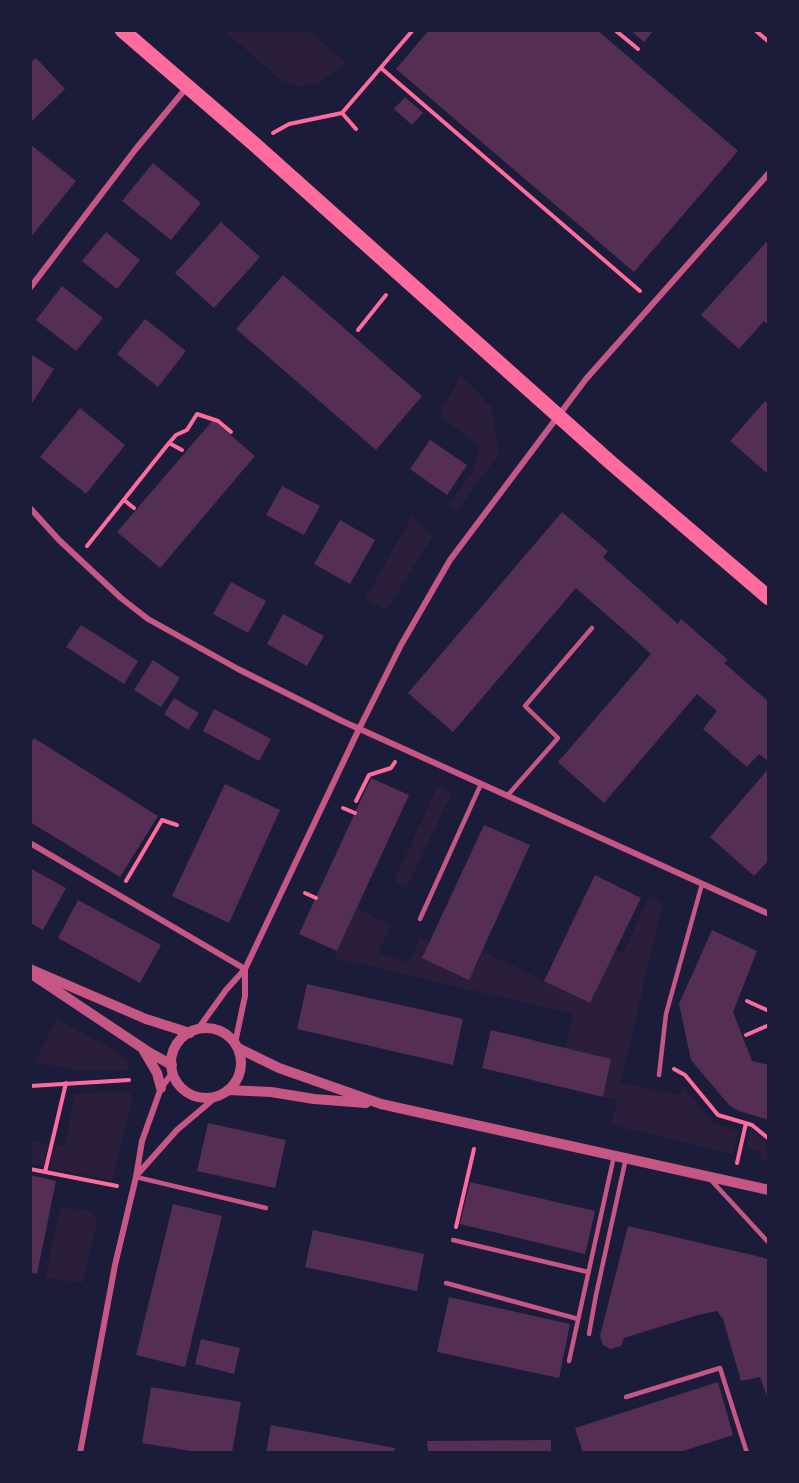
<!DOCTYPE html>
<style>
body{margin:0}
#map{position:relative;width:799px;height:1483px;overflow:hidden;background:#1b1b3a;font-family:"Space Grotesk",sans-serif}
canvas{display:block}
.frame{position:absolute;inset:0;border:32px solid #1b1b3a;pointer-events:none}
</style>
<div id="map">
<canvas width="799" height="1483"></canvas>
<div class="frame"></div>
</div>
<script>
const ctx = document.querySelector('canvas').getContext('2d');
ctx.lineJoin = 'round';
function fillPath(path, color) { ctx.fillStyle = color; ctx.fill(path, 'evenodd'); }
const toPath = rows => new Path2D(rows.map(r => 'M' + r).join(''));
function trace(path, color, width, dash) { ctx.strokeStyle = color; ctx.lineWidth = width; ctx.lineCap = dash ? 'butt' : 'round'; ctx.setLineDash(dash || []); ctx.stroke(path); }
const green = toPath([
 [223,30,308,30,346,63,317,84,301,86,289,83,281,80],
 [461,375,492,408,499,454,456,512,449,505,472,472,480,446,441,418,441,411],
 [412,516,432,537,387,610,365,599],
 [438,786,452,793,407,887,396,882,395,878],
 [649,897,663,903,621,1082,679,1095,682,1085,713,1123,739,1131,732,1154,611,1125,617,1100,603,1097,611,1059,566,1048,573,1014,334,958,357,908,391,925,378,953,407,962,412,958,420,938,430,942,423,958,469,979,483,951,590,1003,616,950,623,953],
 [56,1019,120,1053,127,1061,128,1070,81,1071,35,1062],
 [128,1091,133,1098,112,1181,50,1168,56,1146,65,1146,74,1094],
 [750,1130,769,1145,769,1162,759,1160,761,1152,746,1148],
 [30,1140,48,1144,43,1166,30,1164],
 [61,1206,92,1212,97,1222,82,1283,45,1278]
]);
const building = toPath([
 [429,30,597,30,738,151,634,272,396,69],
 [630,30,654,30,644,42],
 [36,58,65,89,30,123,30,63],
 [405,97,423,113,412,125,394,109],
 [30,144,76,181,30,238],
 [153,163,201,203,171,240,122,201],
 [221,222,260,257,214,308,175,273],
 [106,232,140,260,117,289,82,261],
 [769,239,769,326,764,321,739,349,701,315],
 [283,275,422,396,376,450,236,329],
 [62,286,103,318,76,351,36,320],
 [145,319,186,351,158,387,117,354],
 [30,354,54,369,30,406],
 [765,401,769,405,769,475,730,441],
 [80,408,125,445,86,494,40,457],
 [213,420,255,456,160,568,117,532],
 [430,440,467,465,447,495,410,469],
 [282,486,320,506,304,535,266,515],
 [562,512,608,551,603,557,678,624,681,619,728,660,724,663,769,702,769,762,759,754,747,767,703,729,717,711,697,694,604,803,558,762,651,654,576,588,453,732,408,693],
 [340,520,375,540,350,584,314,564],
 [231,582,266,601,248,633,213,614],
 [283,614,324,636,307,666,267,644],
 [81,625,138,661,124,684,66,647],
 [153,660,180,678,161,707,134,690],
 [174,698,199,713,188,730,164,714],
 [214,709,271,739,259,761,203,731],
 [34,738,158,816,120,877,30,822,30,744],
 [769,768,769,860,754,876,710,837],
 [371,778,409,795,337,951,299,934],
 [225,784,280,810,229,923,172,896],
 [484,825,530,845,469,980,422,958],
 [30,868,66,888,43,930,30,923],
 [595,875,641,898,590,1003,544,981],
 [78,900,161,945,140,983,58,938],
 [712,930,757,951,733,1012,752,1061,769,1065,769,1120,739,1111,729,1105,691,1060,679,1004],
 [307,984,463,1019,453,1065,297,1029],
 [491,1030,611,1059,603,1097,482,1068],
 [208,1123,286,1140,275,1188,197,1171],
 [30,1175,56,1181,37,1274,30,1272],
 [470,1182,595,1211,585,1254,460,1224],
 [173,1204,222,1216,185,1367,136,1355],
 [628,1226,769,1259,769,1402,760,1377,741,1381,723,1319,717,1311,698,1315,624,1338,621,1346,610,1349,603,1345,600,1336],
 [313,1230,424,1254,417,1291,305,1267],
 [449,1297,570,1324,559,1378,437,1352],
 [201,1339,240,1348,234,1374,195,1364],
 [718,1382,733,1435,677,1453,583,1453,575,1428],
 [151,1387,241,1402,232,1453,203,1453,142,1443],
 [271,1425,395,1448,394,1453,266,1453],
 [551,1440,551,1453,428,1453,427,1441]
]);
const path = toPath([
 [615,30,638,49],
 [755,30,769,42],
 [381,68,640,291],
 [342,113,356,129],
 [273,133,289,124,342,113,413,30],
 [358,330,386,295],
 [169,443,182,450],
 [124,500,134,508],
 [87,546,169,443,176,435,187,430,197,414,218,421,231,432],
 [356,801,369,775,391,768,395,762],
 [343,808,355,813],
 [126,881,162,820,177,825],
 [305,893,316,898],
 [747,1001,769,1011],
 [746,1035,769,1025],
 [674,1069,685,1075,718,1115,752,1125,769,1139],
 [30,1086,129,1080],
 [737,1163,746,1123],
 [30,1169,117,1186],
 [45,1172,66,1083],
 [456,1227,474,1149]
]);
const service = toPath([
 [507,796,558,738,525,706,592,628],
 [420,919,481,784],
 [659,1075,666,1014,702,884],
 [136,1177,266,1208],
 [710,1179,769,1243],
 [453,1240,588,1272],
 [446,1283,578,1319],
 [589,1334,596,1295,626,1158],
 [569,1361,614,1156],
 [626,1397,720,1368,747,1453]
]);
const minor = toPath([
 [30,288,135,150,187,87],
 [30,508,59,540,121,598,148,619,238,669,342,721,769,914],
 [30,843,245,969],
 [198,1029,226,990,245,969,359,729,401,645,450,560,586,379,769,173],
 [235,1043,245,996,245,969],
 [136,1176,177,1130,216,1097],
 [80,1453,115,1265,136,1177,142,1141,161,1088,173,1072]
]);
const tertiary = toPath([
 [30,969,146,1019,190,1033],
 [36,977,150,1053,172,1065],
 '171 1063a35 35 0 1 1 70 0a35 35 0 1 1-70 0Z',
 [238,1048,279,1068,381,1104,769,1190],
 [144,1051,157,1073,161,1088],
 [228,1090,271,1092,314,1099,366,1103]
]);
const primary = toPath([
 [122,30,253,143,610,462,769,598]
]);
fillPath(green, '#2a1e3b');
fillPath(building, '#542f53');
trace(path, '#ff6b9d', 4);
trace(service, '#c65784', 4.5);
trace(minor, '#c65784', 6);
trace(tertiary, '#c65784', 10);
trace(primary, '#ff6b9d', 15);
</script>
